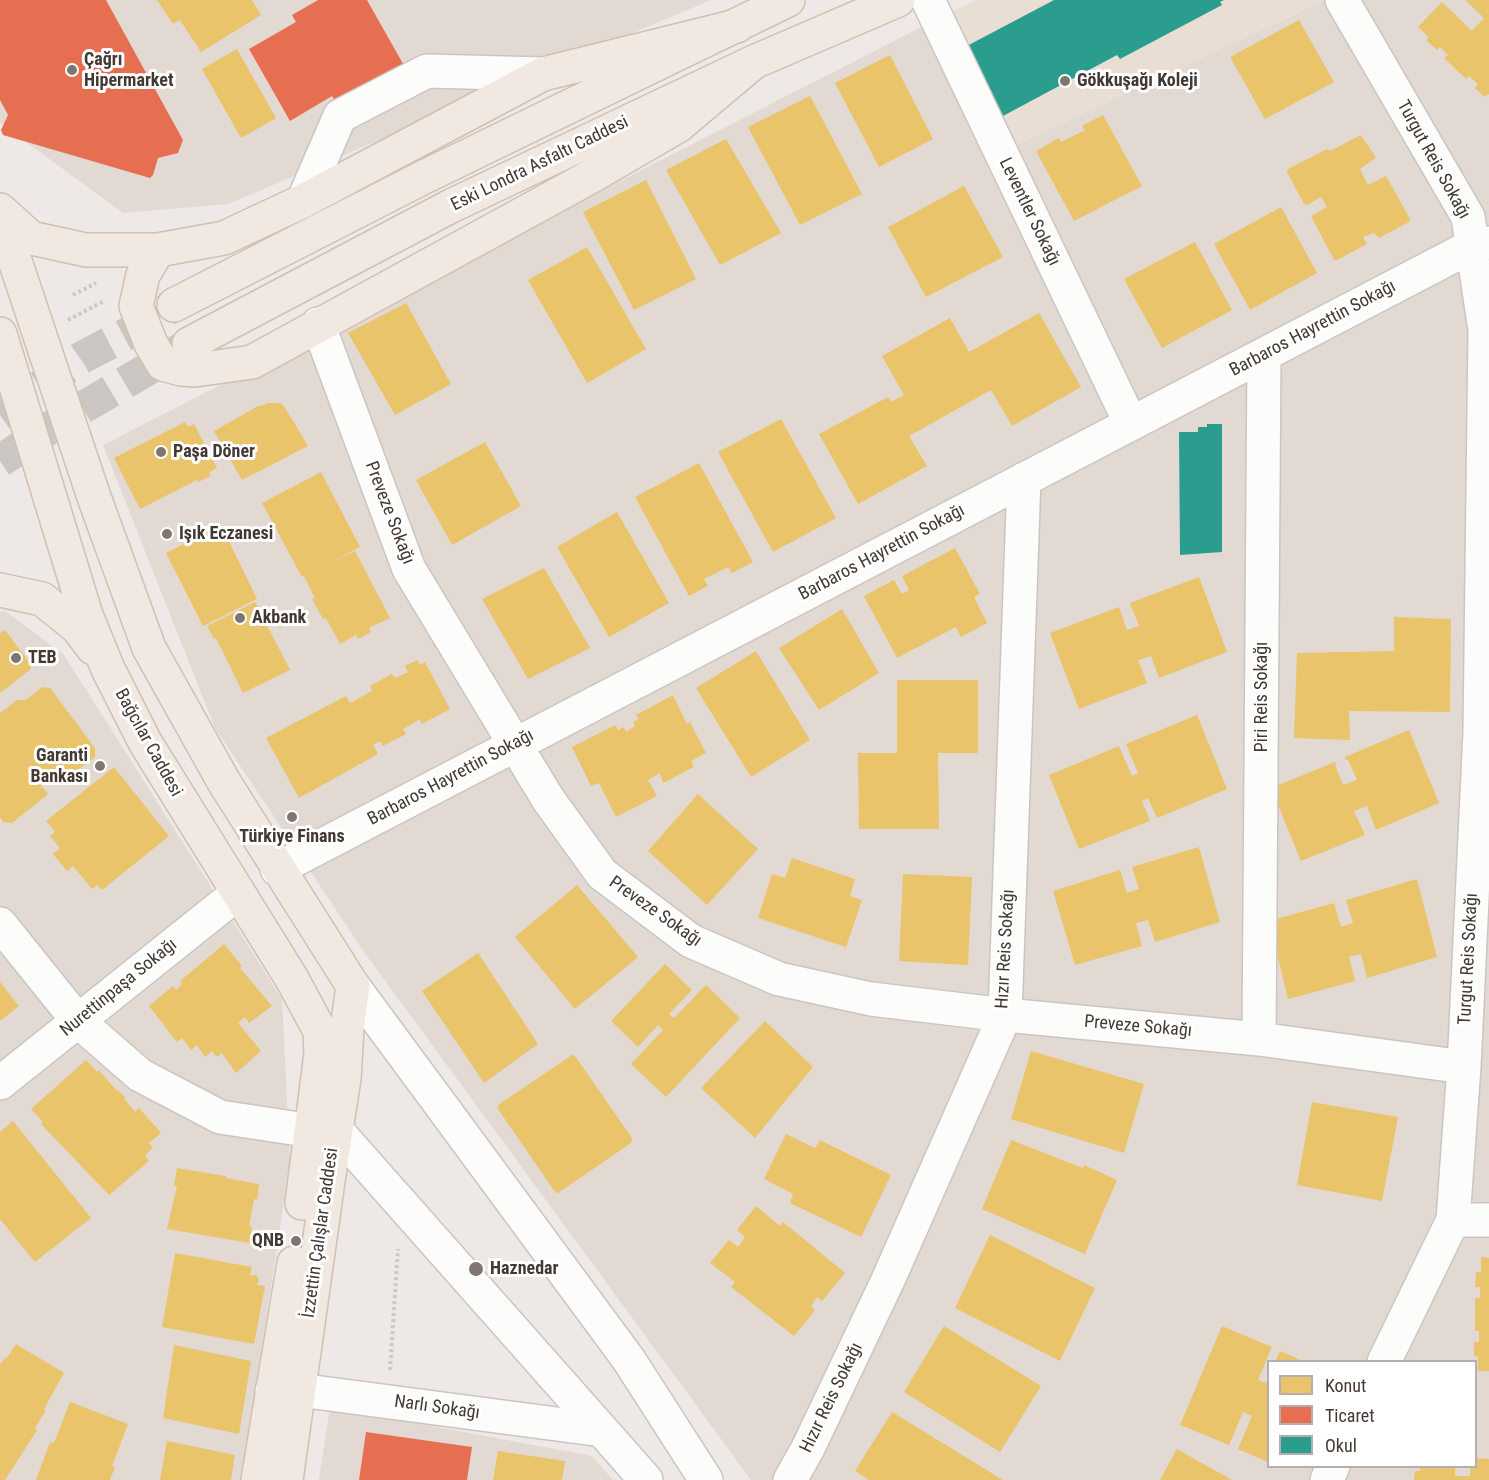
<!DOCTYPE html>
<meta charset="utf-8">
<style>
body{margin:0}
#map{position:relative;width:1489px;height:1480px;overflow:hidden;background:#eee9e6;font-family:"Roboto Condensed",sans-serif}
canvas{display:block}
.legend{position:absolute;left:1267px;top:1360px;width:210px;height:108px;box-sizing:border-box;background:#fff;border:2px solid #b4afad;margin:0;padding:8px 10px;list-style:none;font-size:18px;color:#433832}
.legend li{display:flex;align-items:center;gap:12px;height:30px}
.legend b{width:30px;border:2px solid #b4afad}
</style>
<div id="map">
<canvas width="1489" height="1480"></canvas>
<ul class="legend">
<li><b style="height:16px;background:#e9c46a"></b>Konut</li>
<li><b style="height:16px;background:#e76f51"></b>Ticaret</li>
<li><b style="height:16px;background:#2a9d8f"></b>Okul</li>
</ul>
</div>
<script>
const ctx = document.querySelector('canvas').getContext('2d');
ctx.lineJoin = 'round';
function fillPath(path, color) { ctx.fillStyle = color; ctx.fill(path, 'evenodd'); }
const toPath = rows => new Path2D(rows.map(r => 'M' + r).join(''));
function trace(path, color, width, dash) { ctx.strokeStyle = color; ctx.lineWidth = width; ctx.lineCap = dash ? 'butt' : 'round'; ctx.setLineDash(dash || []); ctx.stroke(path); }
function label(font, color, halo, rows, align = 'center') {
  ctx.font = font + ' "Roboto Condensed",sans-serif'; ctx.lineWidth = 6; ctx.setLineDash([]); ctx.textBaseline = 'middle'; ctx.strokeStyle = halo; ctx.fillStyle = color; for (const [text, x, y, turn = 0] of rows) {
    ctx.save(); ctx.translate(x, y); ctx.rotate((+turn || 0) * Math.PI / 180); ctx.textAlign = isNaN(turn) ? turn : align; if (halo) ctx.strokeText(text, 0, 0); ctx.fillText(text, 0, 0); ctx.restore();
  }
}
const residential = toPath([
 [0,0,711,0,228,204,123,213,0,123],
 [1325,0,1489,0,1489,1480,751,1480,364,952,215,728,103,445,945,15,1012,147],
 [1268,1362,1476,1362,1476,1466,1268,1466],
 [5,611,64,655,282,999,290,1160,242,1480,0,1480,0,612],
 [330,1407,592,1456,613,1480,319,1480]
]);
const education = toPath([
 [976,0,1325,0,1012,147,945,15]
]);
const homes = toPath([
 [157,0,252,0,261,15,201,52,180,20,173,24],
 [1465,0,1489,0,1489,95,1488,94,1485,97,1475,88,1478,84,1469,76,1466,79,1444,58,1448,55,1440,47,1437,50,1426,40,1429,37,1418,27,1442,2,1472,31,1484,18],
 [1299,20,1334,82,1265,119,1230,57],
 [237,49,276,118,241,138,202,69],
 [890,55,933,139,879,167,835,83],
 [810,96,862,194,800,225,748,127],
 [1103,115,1142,186,1074,221,1036,151,1059,138,1061,142,1085,130,1082,126],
 [1361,135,1376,158,1360,169,1368,185,1386,176,1410,219,1409,222,1379,238,1374,233,1363,237,1367,244,1337,260,1334,260,1311,216,1327,207,1321,197,1307,205,1304,204,1287,172,1288,169,1327,149,1330,151],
 [726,139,781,233,720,265,666,170],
 [646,180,696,279,634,310,583,212],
 [964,186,1003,257,926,297,888,227],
 [1281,207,1317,273,1250,310,1214,244],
 [1195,242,1232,310,1162,348,1124,279],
 [587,247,646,349,587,383,528,280],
 [406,303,451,384,395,415,348,333],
 [1039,313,1081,387,1012,426,991,390,909,436,927,466,858,504,819,434,888,397,891,402,904,395,882,356,950,318,969,352],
 [268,403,280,403,284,406,308,446,242,480,214,431,260,405,261,406],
 [781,419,836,518,773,552,718,452],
 [185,422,188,427,194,424,217,468,209,472,211,476,198,482,197,480,140,509,114,458],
 [485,442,521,506,452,545,416,480],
 [699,463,753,562,732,573,728,567,704,579,708,586,689,596,635,497],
 [321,472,360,547,331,562,355,551,390,618,369,628,371,632,358,639,356,635,340,644,326,618,323,619,312,599,315,598,304,576,302,577,262,503],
 [617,512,669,603,609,637,557,547],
 [221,525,257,599,203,626,166,553],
 [955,548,980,594,974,597,987,623,961,637,956,627,897,658,864,596,894,580,902,594,909,590,902,576],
 [544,568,590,648,528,679,482,599],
 [1199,577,1227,652,1159,678,1151,656,1138,660,1147,683,1079,709,1050,633,1119,607,1127,630,1139,626,1130,603],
 [255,602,290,670,243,693,216,638,214,639,207,626],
 [842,609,879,673,819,710,779,648],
 [1394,617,1451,619,1450,712,1349,711,1350,740,1294,738,1297,653,1394,651],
 [5,630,31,665,31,669,0,693,0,633],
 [756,651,810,740,751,777,696,688],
 [417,660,420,665,425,662,450,709,422,724,420,719,403,729,406,734,383,746,380,741,373,745,378,754,299,798,266,738,346,696,350,703,372,691,370,686,392,674,395,678,408,672,405,666],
 [897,680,978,680,978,753,938,753,939,829,859,829,858,753,897,753],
 [42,687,50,688,95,748,95,757,58,785,47,770,35,778,48,794,12,823,3,822,0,817,0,713,17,700,26,700],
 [673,695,687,724,690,722,706,753,691,761,694,767,663,783,660,773,648,780,657,796,616,817,599,783,591,786,572,747,615,725,618,730,624,727,626,732,635,726,633,722,639,719,636,715],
 [1197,715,1227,789,1157,818,1148,798,1142,801,1150,821,1079,849,1049,775,1119,746,1132,776,1138,773,1126,744],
 [1409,730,1439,803,1376,830,1367,806,1354,811,1365,835,1301,861,1271,788,1335,762,1337,764,1335,765,1343,785,1357,780,1348,760,1346,760,1345,757],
 [114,767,169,836,102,890,97,885,92,889,73,866,67,871,53,854,60,848,50,836,55,832,46,821],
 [698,794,758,849,707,905,648,851],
 [1199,847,1220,922,1155,942,1148,920,1136,923,1142,946,1075,965,1053,891,1120,870,1127,893,1139,889,1132,867],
 [792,858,855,879,850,896,862,900,846,947,758,918,772,874,785,878],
 [903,874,972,877,968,965,899,961],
 [1417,879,1437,957,1367,978,1361,954,1349,957,1355,981,1288,999,1269,921,1334,903,1341,927,1353,923,1346,900],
 [577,885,638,957,575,1009,515,937],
 [224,944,242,966,240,968,272,1006,249,1023,245,1017,238,1023,261,1051,236,1073,222,1053,217,1057,212,1051,205,1057,197,1045,191,1050,182,1038,177,1042,149,1006,173,986,176,990,182,984,180,981],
 [478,953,538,1044,484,1083,422,991],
 [665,964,692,990,669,1014,674,1018,706,985,740,1018,666,1097,631,1064,663,1030,658,1025,638,1047,611,1021],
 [0,982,19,1006,0,1021],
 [765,1021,813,1067,755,1138,701,1088],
 [1031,1051,1144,1084,1124,1153,1011,1119],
 [572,1055,575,1056,632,1138,631,1143,558,1193,555,1192,498,1109,498,1105],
 [86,1060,97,1072,99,1070,117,1091,118,1090,126,1098,124,1099,135,1112,139,1108,161,1133,149,1143,153,1148,145,1155,149,1161,109,1195,41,1124,43,1122,31,1109],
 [1312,1102,1398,1117,1382,1201,1297,1185],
 [13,1121,91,1218,35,1262,0,1219,0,1132],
 [786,1134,815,1148,820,1140,891,1175,861,1237,790,1203,793,1194,764,1179],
 [1011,1140,1083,1168,1084,1165,1117,1180,1085,1254,982,1209],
 [177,1168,226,1176,226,1178,259,1184,257,1200,254,1199,249,1226,252,1227,250,1243,167,1229,177,1186,174,1186],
 [756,1206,780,1226,783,1222,845,1273,822,1301,817,1297,811,1306,815,1310,794,1336,731,1287,735,1282,710,1263,729,1240,738,1247,745,1237,737,1230],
 [990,1235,1095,1288,1060,1361,955,1308],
 [175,1253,252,1267,250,1275,256,1275,259,1280,257,1285,265,1286,254,1344,162,1327],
 [1481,1257,1489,1258,1489,1371,1478,1371,1478,1357,1474,1356,1474,1342,1479,1342,1479,1331,1475,1331,1475,1298,1480,1298,1480,1287,1475,1287,1476,1272,1481,1272],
 [944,1326,1041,1386,1000,1452,904,1392],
 [1222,1326,1272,1347,1258,1380,1266,1383,1268,1377,1268,1462,1238,1449,1252,1416,1243,1412,1229,1445,1180,1425],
 [16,1344,64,1373,44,1409,46,1410,35,1428,37,1430,5,1480,0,1480,0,1364,6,1357,7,1358],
 [174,1345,251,1361,239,1434,163,1418],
 [1280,1351,1305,1362,1275,1362],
 [70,1402,128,1424,112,1466,115,1467,110,1480,36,1480,50,1442,54,1443],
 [892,1412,1003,1480,869,1480,855,1471],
 [167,1441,235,1455,231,1480,160,1480],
 [1177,1449,1232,1480,1160,1480],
 [498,1451,565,1461,562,1480,493,1480],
 [1476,1458,1489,1459,1489,1480,1414,1480,1415,1471,1420,1471,1420,1466,1455,1466,1455,1476,1470,1476,1470,1466,1476,1466]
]);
const shops = toPath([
 [0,0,106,0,183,140,178,153,158,158,153,175,150,178,3,135,1,130,8,115,0,100],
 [318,0,367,0,415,85,348,124,332,96,290,121,249,49,296,22,292,15],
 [366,1432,472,1447,467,1480,359,1480]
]);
const schools = toPath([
 [1054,0,1224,0,1220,2,1222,5,1120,59,1117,55,1003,116,965,47],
 [1207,424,1222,424,1222,552,1180,555,1179,432,1198,432,1198,427,1207,427]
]);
const majorTunnel = toPath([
 [0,415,81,358,144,325,174,305],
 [0,461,62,420,185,347]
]);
const path = toPath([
 [73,295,96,283],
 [68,320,104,301],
 [390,1370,398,1249]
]);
const minor = toPath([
 [928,0,1131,424],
 [1342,0,1468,217,1485,330,1480,732,1464,1067,1453,1220,1384,1362],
 [303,201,340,116,427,71,543,74],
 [318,324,409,569,548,799,602,874,691,941,779,979,871,999,1005,1015,1259,1039,1464,1067],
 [277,869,1472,246,1489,243],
 [0,924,78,1021,140,1075,220,1117,312,1131,337,1131,646,1480],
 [353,986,629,1360,706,1480],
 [1259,1039,1264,355],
 [0,1083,238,893],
 [1453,1220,1489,1220],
 [272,1391,299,1390,602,1430],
 [790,1480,808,1448,888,1280,1005,1015,1024,479],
 [1327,1480,1333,1466]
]);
const major = toPath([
 [0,210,31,238,86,250,158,250,224,238,303,201,543,74,737,26],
 [0,230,11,249,94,497,149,648,224,782,353,986,347,1029,344,1079,328,1181,286,1480],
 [158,250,143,275,136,306,151,344,163,364,181,369,195,370,252,362,590,177,678,126,754,62],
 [174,305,424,177,788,0],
 [0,334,86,615,108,669,145,742,292,979,320,1031,321,1053,302,1203],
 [189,344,451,206,754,62,898,0],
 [0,590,42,599,77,627,93,648],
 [258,1480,294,1263]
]);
const markers = [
 [72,70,6,"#7f7671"],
 [1065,81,6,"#7f7671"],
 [161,452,6,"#7f7671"],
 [167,534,6,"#7f7671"],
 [240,618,6,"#7f7671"],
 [16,658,6,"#7f7671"],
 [100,766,6,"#7f7671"],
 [292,817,6,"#7f7671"],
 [296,1241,6,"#7f7671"],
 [476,1269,8,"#7f7671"]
];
const poiNames = [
 ["Çağrı",84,60],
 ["Hipermarket",84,81],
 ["Gökkuşağı Koleji",1077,81],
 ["Paşa Döner",173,452],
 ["Işık Eczanesi",179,534],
 ["Akbank",252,618],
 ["TEB",28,658],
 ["Garanti",88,756,"right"],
 ["Bankası",88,777,"right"],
 ["Türkiye Finans",292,837,"center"],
 ["QNB",284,1241,"right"],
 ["Haznedar",490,1269]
];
const streetNames = [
 ["Turgut Reis Sokağı",1433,160,61],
 ["Eski Londra Asfaltı Caddesi",540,164,-26],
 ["Leventler Sokağı",1029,212,64],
 ["Barbaros Hayrettin Sokağı",1313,329,-28],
 ["Preveze Sokağı",389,513,69],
 ["Barbaros Hayrettin Sokağı",882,553,-28],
 ["Piri Reis Sokağı",1262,697,-90],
 ["Bağcılar Caddesi",148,743,61],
 ["Barbaros Hayrettin Sokağı",451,778,-28],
 ["Preveze Sokağı",655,912,35],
 ["Hızır Reis Sokağı",1006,949,-87],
 ["Turgut Reis Sokağı",1469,959,-87],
 ["Nurettinpaşa Sokağı",119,988,-39],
 ["Preveze Sokağı",1138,1027,5],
 ["İzzettin Çalışlar Caddesi",321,1233,-82],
 ["Hızır Reis Sokağı",832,1398,-64],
 ["Narlı Sokağı",437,1408,8]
];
fillPath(residential, '#e2d9d2');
fillPath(education, '#e9ded4');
fillPath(homes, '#e9c46a');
fillPath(shops, '#e76f51');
fillPath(schools, '#2a9d8f');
trace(majorTunnel, '#ccc6c2', 33, [33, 16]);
trace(minor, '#cac5c2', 36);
trace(major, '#d0c0b3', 36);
trace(path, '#ccc8c5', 4, [3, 3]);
trace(minor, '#fcfcfb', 33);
trace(major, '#f0e8e1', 33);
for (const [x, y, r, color] of markers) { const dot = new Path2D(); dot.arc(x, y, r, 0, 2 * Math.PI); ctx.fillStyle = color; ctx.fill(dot); trace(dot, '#fff', 2); }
label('bold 18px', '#433832', '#fff', poiNames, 'left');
label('18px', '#433832', '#fff', streetNames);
</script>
